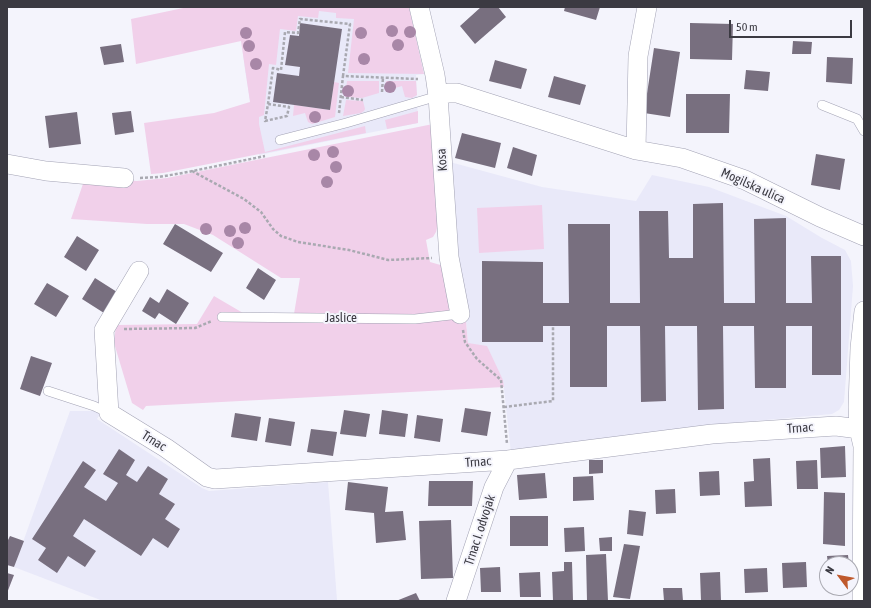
<!DOCTYPE html>
<style>
body{margin:0}
#map{position:relative;width:871px;height:608px;overflow:hidden;background:#f4f4fc;font-family:"Asap Condensed",sans-serif}
canvas{display:block}
.frame{position:absolute;inset:0;border:8px solid #3b3a42;pointer-events:none}
.north{position:absolute;left:819px;top:556px;width:40px;height:40px;box-sizing:border-box;background:#f4f4fc;border:1px solid #aaaab2;border-radius:50%;rotate:302deg;font-size:11px;font-weight:700;line-height:16px;text-align:center;color:#3b3a42}
.north::after{content:'';display:block;margin:auto;width:14px;height:18px;background:#bf592c;clip-path:polygon(50% 0,100% 100%,50% 72%,0 100%)}
.scale{position:absolute;left:729px;top:20px;width:123px;height:18px;box-sizing:border-box;border:2px solid #3b3a42;border-top:0;padding-left:5px;font-size:12px;line-height:14px;white-space:nowrap;color:#3b3a42;-webkit-text-stroke:3px #f4f4fc;paint-order:stroke}
</style>
<div id="map">
<canvas width="871" height="608"></canvas>
<div class="frame"></div>
<div class="north">N</div>
<div class="scale">50 m</div>
</div>
<script>
const ctx = document.querySelector('canvas').getContext('2d');
ctx.lineJoin = 'round';
function fillPath(path, color) { ctx.fillStyle = color; ctx.fill(path, 'evenodd'); }
const toPath = rows => new Path2D(rows.map(r => 'M' + r).join(''));
function trace(path, color, width, dash) { ctx.strokeStyle = color; ctx.lineWidth = width; ctx.lineCap = dash ? 'butt' : 'round'; ctx.setLineDash(dash || []); ctx.stroke(path); }
function label(font, color, halo, rows, align = 'center') {
  ctx.font = font + ' "Asap Condensed",sans-serif'; ctx.lineWidth = 4; ctx.setLineDash([]); ctx.textBaseline = 'middle'; ctx.strokeStyle = halo; ctx.fillStyle = color; for (const [text, x, y, turn = 0] of rows) {
    ctx.save(); ctx.translate(x, y); ctx.rotate((+turn || 0) * Math.PI / 180); ctx.textAlign = isNaN(turn) ? turn : align; if (halo) ctx.strokeText(text, 0, 0); ctx.fillText(text, 0, 0); ctx.restore();
  }
}
const built = toPath([
 [237,7,409,7,424,74,416,75,418,123,259,155,245,70],
 [450,162,542,187,636,201,652,175,709,187,786,216,822,238,845,250,851,261,853,286,844,402,839,410,832,414,711,425,511,453,503,380,468,343,465,311,456,254],
 [70,411,95,411,100,414,97,419,202,488,209,491,328,482,337,600,103,601,14,567]
]);
const green = toPath([
 [188,7,409,7,424,74,348,73,354,19,336,18,336,13,319,11,318,18,298,16,296,31,280,29,276,65,269,64,264,115,259,117,259,124,265,152,365,126,366,133,163,173,151,174,144,123,214,113,250,102,241,41,136,64,131,19],
 [347,81,379,81,379,93,362,98,345,97],
 [386,81,416,81,417,95,412,98,405,97,402,86,385,91],
 [334,82,339,83,335,117,312,124,308,122,305,113,293,116,294,105,330,110],
 [346,100,363,101,365,109,364,111,361,113,343,116],
 [418,111,418,123,387,129,385,120],
 [433,124,441,213,436,232,433,237,426,240,430,262,444,266,465,311,468,343,487,346,503,380,504,387,146,406,143,410,132,403,114,343,116,325,197,324,214,296,243,313,294,314,300,278,281,278,213,235,184,224,147,224,71,219,85,178,137,181,167,178],
 [542,205,544,249,479,253,477,208]
]);
const building = toPath([
 [481,7,498,7,506,17,475,44,460,26],
 [565,7,600,7,596,20,564,11],
 [300,23,342,29,330,110,273,102,277,73,299,76,300,67,285,65,290,35,299,36],
 [690,23,733,24,732,60,690,59],
 [793,41,812,42,811,54,792,54],
 [121,44,124,62,104,65,100,47],
 [654,48,680,52,670,117,644,113],
 [827,57,853,58,852,84,826,82],
 [495,60,527,69,521,89,489,81],
 [746,70,770,72,768,91,744,89],
 [554,76,586,85,580,105,548,97],
 [686,94,730,94,729,133,686,133],
 [131,111,134,132,115,135,112,113],
 [77,112,81,144,49,148,45,116],
 [462,133,501,143,495,168,455,158],
 [513,147,537,155,532,176,507,168],
 [816,154,845,159,840,190,811,185],
 [723,203,724,303,755,303,754,219,786,218,786,303,812,303,811,256,841,256,841,375,812,375,812,326,786,326,786,388,755,388,754,326,723,326,724,409,698,410,697,326,665,326,666,401,641,402,640,326,607,326,607,387,570,387,570,326,543,326,543,342,482,342,482,261,543,262,543,303,569,303,568,224,610,224,610,303,640,303,639,211,668,211,669,258,693,258,693,204],
 [175,224,223,253,211,272,163,244],
 [77,236,99,250,86,271,64,257],
 [258,268,276,280,264,300,246,288],
 [95,278,117,292,104,313,82,299],
 [47,283,69,296,56,317,34,304],
 [167,289,189,303,176,324,159,313,155,319,142,311,150,297,159,303],
 [31,356,52,363,40,396,20,389],
 [465,408,491,412,487,436,461,432],
 [344,410,370,414,366,437,340,434],
 [382,410,408,414,405,437,379,434],
 [235,413,261,417,257,441,231,437],
 [417,415,443,419,440,442,414,438],
 [269,418,295,422,291,446,265,442],
 [311,429,337,432,333,456,307,452],
 [845,446,846,477,821,478,820,448],
 [119,449,135,460,126,475,137,482,148,466,168,479,159,494,175,504,165,519,180,529,168,548,153,538,141,556,84,519,73,536,96,551,85,567,68,556,57,573,38,560,46,548,32,539,83,461,96,470,84,487,106,501,118,483,103,474],
 [770,458,772,506,745,507,744,482,754,481,753,459],
 [589,460,603,460,603,473,589,474],
 [817,460,818,489,797,489,796,461],
 [719,471,720,495,700,496,699,472],
 [545,473,547,498,519,500,517,475],
 [593,476,594,500,573,501,573,477],
 [429,481,473,481,472,506,428,506],
 [348,482,388,487,385,512,403,511,406,540,376,543,374,513,345,510],
 [675,489,676,513,656,514,655,490],
 [824,492,845,493,845,546,823,544],
 [629,510,646,512,643,536,627,534],
 [510,516,548,516,548,546,510,546],
 [451,520,453,578,421,579,419,521],
 [584,527,585,551,565,552,564,528],
 [10,536,24,541,14,567,7,565,7,542],
 [612,537,612,551,600,551,599,538],
 [624,544,640,546,630,599,613,597],
 [606,554,608,601,587,601,586,555],
 [848,555,849,564,828,564,827,556],
 [564,562,572,562,573,601,553,601,552,572,564,571],
 [806,562,807,587,783,588,782,563],
 [500,567,501,592,481,592,480,568],
 [767,568,768,592,745,593,744,569],
 [540,572,541,597,520,597,519,573],
 [720,572,721,601,701,601,700,573],
 [7,573,14,575,7,593],
 [663,588,682,588,683,601,664,601],
 [416,593,420,601,396,601]
]);
const path = toPath([
 [382,92,383,77],
 [341,97,363,100],
 [268,104,289,107,287,116,265,121,268,104,273,68,281,70,285,32,298,33,300,19,350,24,343,76],
 [339,113,343,76,418,79],
 [192,171,244,199,261,212,273,229,281,236,298,242,349,250,388,260,432,258],
 [140,178,159,177,188,172,265,156],
 [124,329,195,328,212,321],
 [463,330,465,342,477,359,501,380,507,444],
 [504,407,553,401,553,326]
]);
const lane = toPath([
 [822,105,857,119,864,131],
 [280,140,346,123,438,96],
 [222,317,415,319,460,314],
 [48,391,94,406,109,413]
]);
const street = toPath([
 [419,7,435,75,438,96,449,257,460,314],
 [438,96,448,93,457,93,636,150,682,158,745,180,820,217,864,236],
 [636,150,638,56,647,7],
 [7,164,46,171,124,178],
 [139,271,104,330,109,413,166,448,207,477,215,479,508,460,712,434,836,426,859,429,864,431],
 [456,601,494,487,508,460],
 [862,601,863,446,859,429,858,407,860,348,864,311]
]);
const trees = [
 [392,31],
 [410,32],
 [246,33],
 [361,33],
 [398,45],
 [249,46],
 [364,59],
 [256,64],
 [390,87],
 [348,91],
 [315,117],
 [333,152],
 [314,155],
 [336,167],
 [327,182],
 [245,228],
 [206,229],
 [230,231],
 [238,243]
];
const streetNames = [
 ["Kosa",442,160,-94],
 ["Mogilska ulica",753,186,24],
 ["Jaslice",341,318],
 ["Trnac",800,428,-4],
 ["Trnac",154,441,32],
 ["Trnac",478,462,-4],
 ["Trnac I. odvojak",480,530,-72]
];
fillPath(built, '#e9e9f9');
fillPath(green, '#f1d0ea');
fillPath(building, '#786f7f');
trace(lane, '#a2a2b4', 10);
trace(street, '#a2a2b4', 20);
trace(path, '#a9a9b1', 2.5, [3, 2]);
trace(lane, '#fff', 9);
trace(street, '#fff', 19);
ctx.fillStyle = '#a887a7';
for (const [x, y] of trees) { ctx.beginPath(); ctx.arc(x, y, 6, 0, 2 * Math.PI); ctx.fill(); }
label('13px', '#3b3a42', '#f4f4fc', streetNames);
</script>
